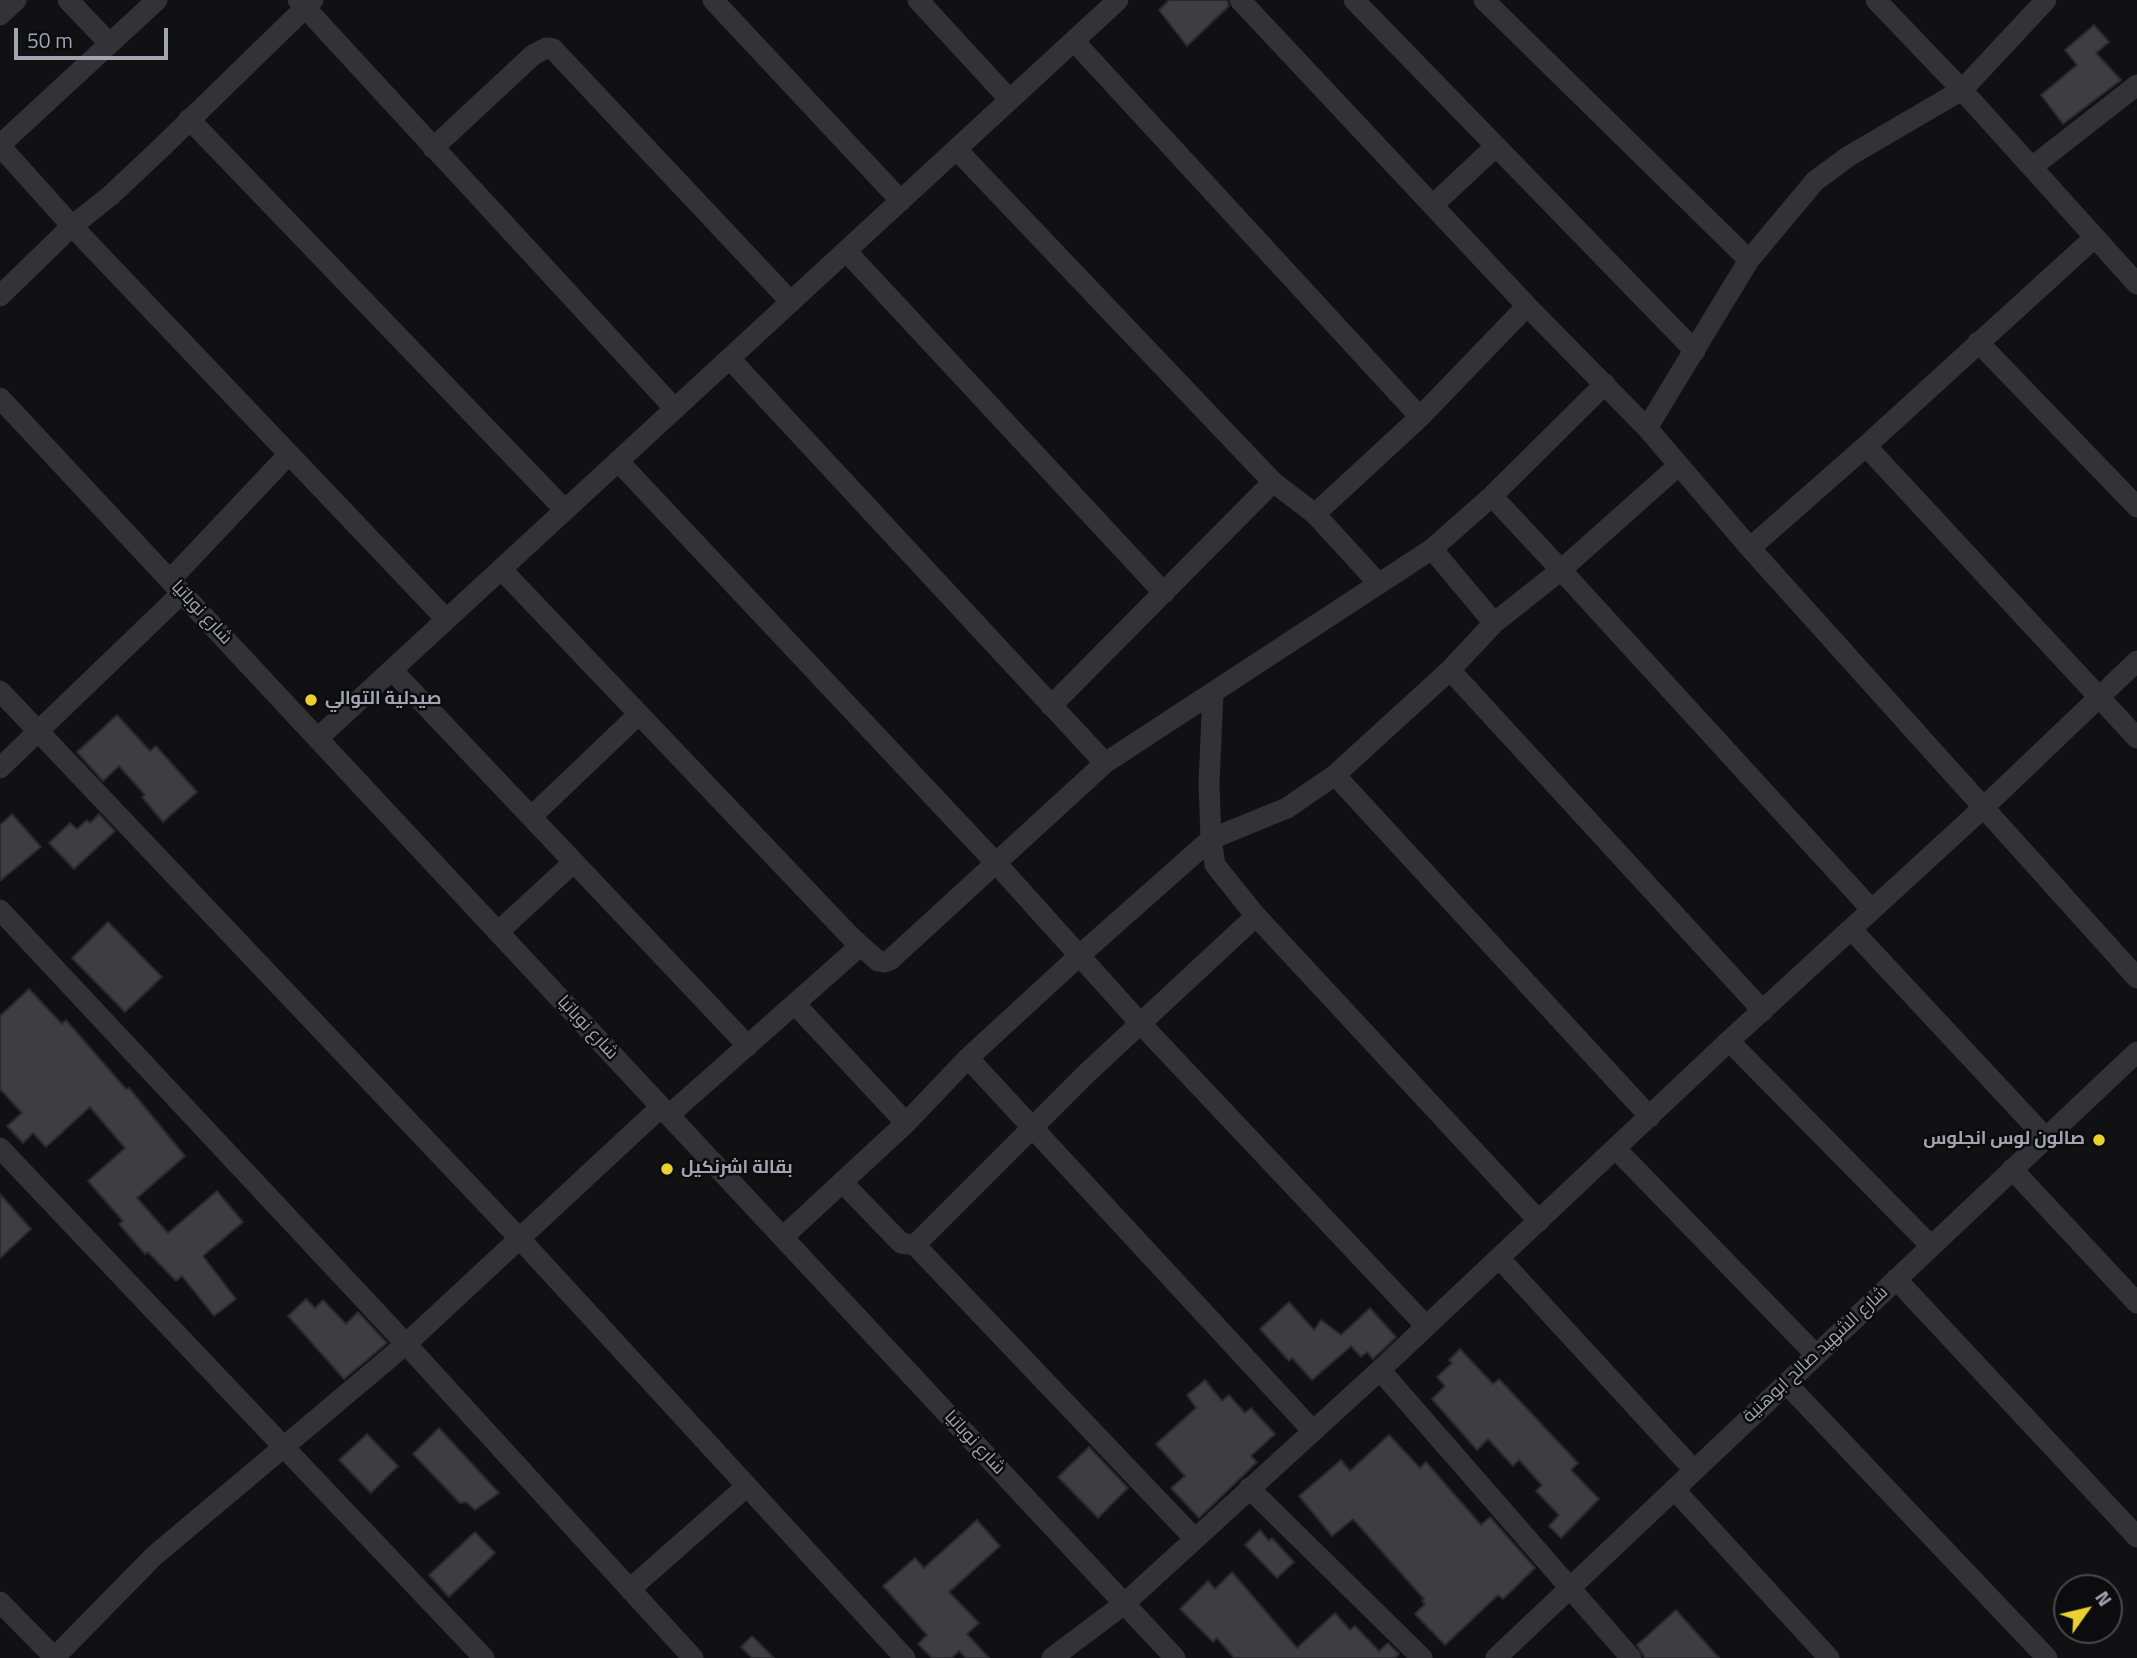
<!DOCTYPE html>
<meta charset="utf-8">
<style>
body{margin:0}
#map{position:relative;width:2137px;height:1658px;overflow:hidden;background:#111012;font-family:"Titillium Web",sans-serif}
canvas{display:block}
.north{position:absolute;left:2053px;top:1574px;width:70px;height:70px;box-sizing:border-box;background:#0c0b0d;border:2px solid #48484f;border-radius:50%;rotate:56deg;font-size:19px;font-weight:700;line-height:28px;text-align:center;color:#a2a4b2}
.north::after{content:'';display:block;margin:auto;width:24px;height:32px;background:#ebd02f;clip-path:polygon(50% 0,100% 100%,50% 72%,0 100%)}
.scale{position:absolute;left:14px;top:28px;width:154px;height:32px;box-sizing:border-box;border:4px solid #a2a4b2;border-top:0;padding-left:9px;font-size:21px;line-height:24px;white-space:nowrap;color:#a2a4b2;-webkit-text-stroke:5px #0c0b0d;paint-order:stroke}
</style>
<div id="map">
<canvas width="2137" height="1658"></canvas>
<div class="north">N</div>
<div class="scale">50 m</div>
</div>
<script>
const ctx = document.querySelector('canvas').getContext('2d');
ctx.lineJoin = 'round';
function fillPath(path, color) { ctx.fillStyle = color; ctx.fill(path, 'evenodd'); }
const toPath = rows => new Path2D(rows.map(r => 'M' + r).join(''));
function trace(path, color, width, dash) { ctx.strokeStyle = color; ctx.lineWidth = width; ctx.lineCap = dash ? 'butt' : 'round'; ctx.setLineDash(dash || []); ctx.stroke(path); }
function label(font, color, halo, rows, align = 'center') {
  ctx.font = font + ' "Titillium Web",Cairo,sans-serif'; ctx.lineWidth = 5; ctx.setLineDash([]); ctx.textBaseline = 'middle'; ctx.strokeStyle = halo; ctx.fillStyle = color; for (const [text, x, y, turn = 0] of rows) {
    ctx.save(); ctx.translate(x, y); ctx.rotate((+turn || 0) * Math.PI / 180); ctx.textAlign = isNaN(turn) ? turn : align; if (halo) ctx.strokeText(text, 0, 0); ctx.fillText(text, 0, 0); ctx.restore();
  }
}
const building = toPath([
 [1169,0,1227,0,1229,6,1187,46,1159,10,1169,0],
 [2094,25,2109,42,2096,53,2121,80,2063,124,2041,95,2077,65,2065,50,2094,25],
 [117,715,150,751,156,746,197,792,163,822,142,797,145,795,119,766,103,781,77,752,117,715],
 [12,814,41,847,0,881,0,825,12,814],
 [99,814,115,831,74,869,49,843,70,823,77,829,87,820,90,823,99,814],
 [108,922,162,977,125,1012,72,958,108,922],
 [29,989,62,1024,66,1020,126,1089,129,1088,185,1156,137,1198,168,1233,217,1191,243,1222,203,1256,236,1299,214,1316,182,1276,176,1281,148,1252,145,1254,119,1224,123,1221,88,1181,125,1148,90,1107,46,1147,33,1133,23,1143,7,1126,22,1113,0,1089,0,1016,29,989],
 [0,1194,31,1229,0,1258,0,1194],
 [306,1299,315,1308,323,1300,346,1324,358,1312,387,1343,344,1379,288,1316,306,1299],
 [1289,1302,1314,1330,1321,1320,1341,1335,1370,1308,1396,1337,1373,1359,1367,1352,1361,1357,1351,1346,1312,1380,1292,1358,1289,1361,1260,1329,1289,1302],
 [1460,1349,1493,1384,1499,1379,1578,1463,1571,1470,1599,1499,1561,1538,1549,1526,1559,1515,1536,1491,1542,1485,1519,1460,1513,1466,1488,1439,1477,1450,1432,1399,1445,1386,1437,1377,1452,1363,1449,1360,1460,1349],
 [1205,1380,1222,1401,1229,1395,1245,1413,1251,1408,1275,1434,1251,1456,1257,1462,1199,1518,1171,1488,1185,1476,1156,1444,1196,1408,1187,1395,1205,1380],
 [439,1428,499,1493,475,1510,466,1502,460,1503,413,1454,439,1428],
 [367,1434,398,1466,371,1493,339,1460,367,1434],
 [1389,1435,1420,1468,1426,1462,1481,1525,1490,1517,1535,1568,1503,1599,1498,1595,1445,1645,1415,1614,1425,1604,1422,1601,1424,1599,1353,1519,1332,1536,1299,1496,1341,1460,1350,1471,1389,1435],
 [1089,1447,1128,1488,1098,1518,1058,1477,1089,1447],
 [977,1520,1000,1546,949,1592,979,1623,967,1634,989,1658,966,1658,959,1651,952,1658,932,1658,918,1644,927,1635,883,1586,915,1558,924,1568,977,1520],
 [1260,1530,1269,1541,1272,1538,1294,1562,1277,1578,1245,1545,1260,1530],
 [475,1532,495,1553,449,1597,429,1575,475,1532],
 [1232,1572,1297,1648,1335,1613,1350,1630,1355,1626,1379,1651,1388,1643,1399,1654,1395,1658,1234,1658,1217,1638,1213,1642,1180,1609,1208,1581,1215,1589,1232,1572],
 [1676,1610,1719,1658,1645,1658,1637,1645,1676,1610],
 [752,1636,774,1658,752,1658,741,1647,752,1636]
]);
const minor = toPath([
 [68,0,109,43],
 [298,0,675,409],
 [713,0,901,201],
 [918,0,1010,100],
 [1240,0,1527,306,1647,428,1750,548,2137,978],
 [1354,0,1695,351],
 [1484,0,1749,260],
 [1876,0,1962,90,2137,284],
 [0,15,16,0],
 [1074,41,1420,417],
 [189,119,565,510],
 [0,145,157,0],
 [0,146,72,226,446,619],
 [433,148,533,55,546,48,553,49,791,302],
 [957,150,1273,482,1315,514,1379,584],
 [2032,167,2137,85],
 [1433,205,1495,147],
 [846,251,1164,593],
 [0,296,72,226,110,196,160,149,313,0],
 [1978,342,2137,507],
 [730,359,1105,763],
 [0,398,1175,1658],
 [1647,428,1749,260,1815,181,1849,156,1962,90,2046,0],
 [1866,446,2137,738],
 [618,461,995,862,1141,1024,1426,1326],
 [1679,465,1561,570,1872,910],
 [1315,514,1420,417,1527,306],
 [1750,548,1866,446,2094,238],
 [1432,549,1494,623],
 [501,569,850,936,878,961,884,962,890,960,1105,763,1432,549,1492,496,1605,384],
 [170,580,289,454],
 [392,670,748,1046],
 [1450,670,1763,1011],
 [0,691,520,1239,905,1658],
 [1213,693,1209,783,1211,839,1215,865,1256,916,1539,1221],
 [1051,706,1273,482],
 [318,738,1118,0],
 [0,768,182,593],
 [1335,775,1650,1117],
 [531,817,639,714],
 [0,910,406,1344,693,1658],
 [1851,929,2045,1137],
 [498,932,574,862],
 [795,1004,906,1123],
 [1729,1041,1931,1246],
 [968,1058,1313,1431],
 [669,1115,860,946],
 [0,1148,484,1658],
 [1616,1149,1816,1355],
 [2012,1169,2137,1303],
 [842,1182,901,1243,915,1245,1194,1538],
 [783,1237,906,1123,968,1058,1080,955,1211,839,1287,808,1335,775,1450,670,1494,623,1561,570,1492,496],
 [915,1245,1087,1073,1256,916],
 [1500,1259,1694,1470],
 [1896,1279,2137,1537],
 [1380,1370,1631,1658],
 [1786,1383,2047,1658],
 [1249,1488,1422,1658],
 [1674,1489,1829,1658],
 [630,1589,747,1486],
 [0,1602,55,1658],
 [54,1658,154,1556,406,1344,661,1107],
 [1052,1658,1124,1604,1380,1370,1729,1041,1984,807,2137,661],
 [1496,1658,2137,1052]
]);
const markers = [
 [311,700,7,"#ebd02f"],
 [2099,1140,7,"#ebd02f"],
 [667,1169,7,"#ebd02f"]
];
const streetNames = [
 ["شارع نوباتيا",201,613,47],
 ["شارع نوباتيا",587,1028,47],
 ["شارع الشهيد صالح ابوهنية",1816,1355,-43],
 ["شارع نوباتيا",974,1443,47]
];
const poiNames = [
 ["صيدلية التوالي",325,700],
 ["صالون لوس انجلوس",2085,1140,"right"],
 ["بقالة اشرنكيل",681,1169]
];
fillPath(building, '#3d3d42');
trace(building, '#2b2a2e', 2);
trace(minor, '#323237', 21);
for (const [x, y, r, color] of markers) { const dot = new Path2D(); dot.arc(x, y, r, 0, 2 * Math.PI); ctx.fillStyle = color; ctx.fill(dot); trace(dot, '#0c0b0d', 2.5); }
label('18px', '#a2a4b2', '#0c0b0d', streetNames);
label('bold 18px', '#a2a4b2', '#0c0b0d', poiNames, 'left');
</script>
